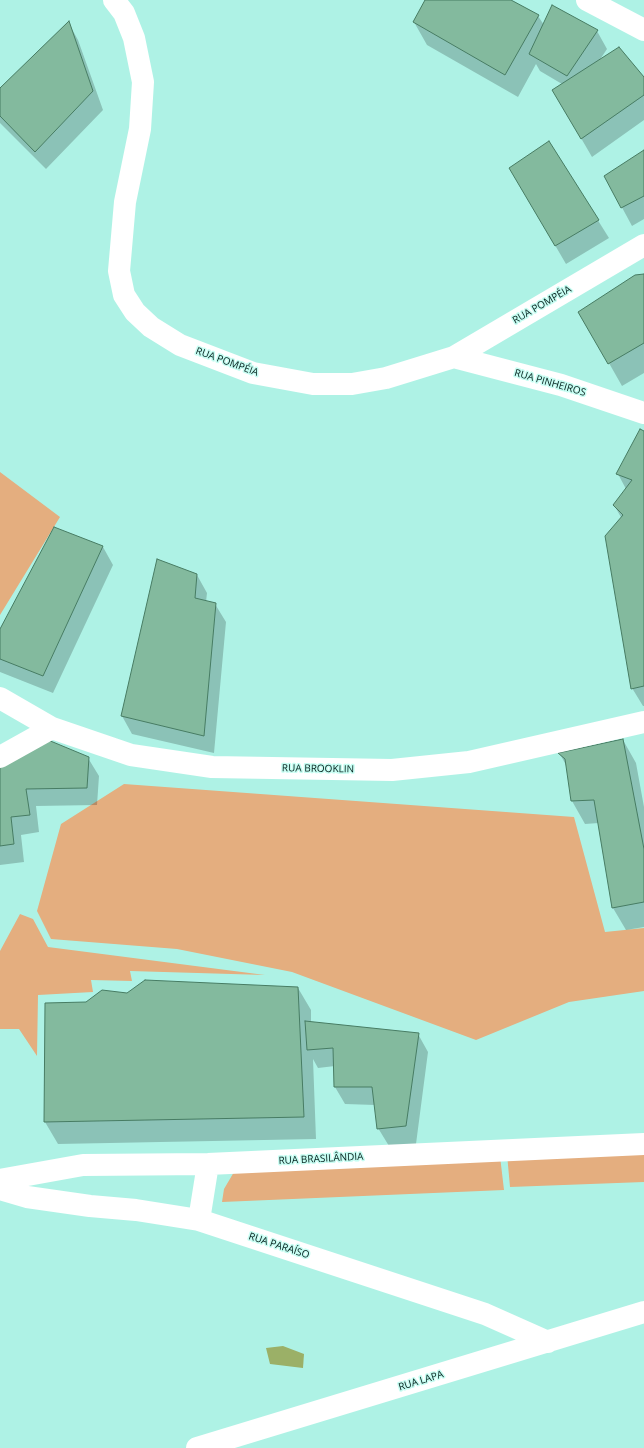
<!DOCTYPE html>
<meta charset="utf-8">
<style>
body{margin:0}
canvas{display:block;background:#aef2e5}
</style>
<canvas width="644" height="1448"></canvas>
<script>
const ctx = document.querySelector('canvas').getContext('2d');
ctx.lineJoin = 'round';
function fillPath(path, color) { ctx.fillStyle = color; ctx.fill(path, 'evenodd'); }
const toPath = rows => new Path2D(rows.map(r => 'M' + r).join(''));
function trace(path, color, width, dash) { ctx.strokeStyle = color; ctx.lineWidth = width; ctx.lineCap = dash ? 'butt' : 'round'; ctx.setLineDash(dash || []); ctx.stroke(path); }
function label(font, color, halo, rows, align = 'center') {
  ctx.font = font + ' "Open Sans",sans-serif'; ctx.lineWidth = 3; ctx.setLineDash([]); ctx.textBaseline = 'middle'; ctx.strokeStyle = halo; ctx.fillStyle = color; for (const [text, x, y, turn = 0] of rows) {
    ctx.save(); ctx.translate(x, y); ctx.rotate((+turn || 0) * Math.PI / 180); ctx.textAlign = isNaN(turn) ? turn : align; if (halo) ctx.strokeText(text, 0, 0); ctx.fillText(text, 0, 0); ctx.restore();
  }
}
const green = toPath([
 [0,472,60,517,0,615],
 [124,784,574,817,605,932,644,928,644,991,569,1002,476,1040,292,972,177,949,51,939,37,911,61,824],
 [20,914,33,919,48,947,265,975,130,971,132,981,91,980,93,992,38,995,37,1056,19,1029,0,1029,0,951],
 [644,1148,644,1182,510,1187,507,1154],
 [500,1156,504,1190,222,1202,224,1189,234,1172]
]);
const water = toPath([
 [283,1346,304,1354,303,1368,270,1364,266,1348]
]);
const shadow = toPath([
 [426,0,509,0,538,16,544,25,597,31,607,49,599,61,644,79,644,120,592,157,553,90,562,84,540,71,536,64,518,97,427,45,414,22],
 [68,22,78,40,103,110,46,169,0,123,0,89],
 [549,142,609,238,566,264,510,168],
 [644,151,644,219,632,226,605,176],
 [644,275,644,373,622,386,580,312],
 [644,432,644,706,643,706,632,688,622,519,614,505,626,489,618,474],
 [54,529,103,547,113,565,53,693,0,672,0,631],
 [197,575,207,593,206,602,215,604,226,622,214,753,132,734,122,716],
 [623,740,636,763,644,807,644,927,626,930,613,908,599,823,585,824,572,801,567,767,560,754],
 [88,758,99,776,97,805,36,806,39,832,21,835,24,862,0,865,0,769],
 [298,988,311,1010,311,1023,418,1034,428,1052,416,1144,389,1146,378,1128,375,1105,345,1104,335,1087,335,1066,318,1068,313,1059,316,1139,58,1144,45,1122,86,1003,127,994]
]);
const building = toPath([
 [425,0,511,0,539,15,505,75,413,22,425,0],
 [552,5,598,30,567,76,529,54,552,5],
 [69,21,93,91,35,152,0,116,0,88,69,21],
 [619,47,644,77,644,95,581,139,552,90,619,47],
 [549,141,599,220,555,246,509,168,549,141],
 [644,150,644,196,621,208,604,176,644,150],
 [644,274,644,343,608,364,578,312,635,275,644,274],
 [640,429,644,431,644,686,631,689,605,536,623,515,613,505,632,480,616,474,640,429],
 [54,527,103,546,43,676,0,659,0,629,54,527],
 [157,559,197,574,195,598,216,603,204,736,121,716,157,559],
 [623,739,644,849,644,902,612,908,594,800,571,801,565,759,558,753,623,739],
 [48,740,89,757,87,788,26,789,30,815,11,817,14,844,0,846,0,767,48,740],
 [145,980,298,987,304,1117,44,1122,45,1003,86,1002,102,990,127,993,145,980],
 [305,1021,419,1033,406,1126,377,1129,372,1087,334,1087,333,1048,307,1050,305,1021]
]);
const street = toPath([
 [114,0,124,13,134,38,143,82,140,129,125,202,119,271,124,295,135,312,151,327,180,345,253,373,313,384,352,384,386,378,454,357,644,245],
 [587,0,644,30],
 [454,357,561,385,644,413],
 [0,698,52,728,131,755,212,767,392,770,469,762,644,722],
 [0,757,52,728],
 [0,1180,83,1165,208,1164,644,1144],
 [0,1189,27,1197,90,1206,136,1210,199,1220,485,1314,548,1342],
 [199,1220,208,1164],
 [197,1448,644,1312]
]);
const streetNames = [
 ["RUA POMPÉIA",542,305,-30],
 ["RUA POMPÉIA",227,362,20],
 ["RUA PINHEIROS",550,383,16],
 ["RUA BROOKLIN",318,769,1],
 ["RUA BRASILÂNDIA",321,1159,-3],
 ["RUA PARAÍSO",279,1246,18],
 ["RUA LAPA",421,1381,-17]
];
fillPath(green, '#e4ae7f');
fillPath(water, '#9bb067');
fillPath(shadow, '#0003');
fillPath(building, '#83ba9e');
trace(building, '#477c63', 1);
trace(street, '#fff', 22);
label('10px', '#05211d', '#c6fdf2', streetNames);
</script>
